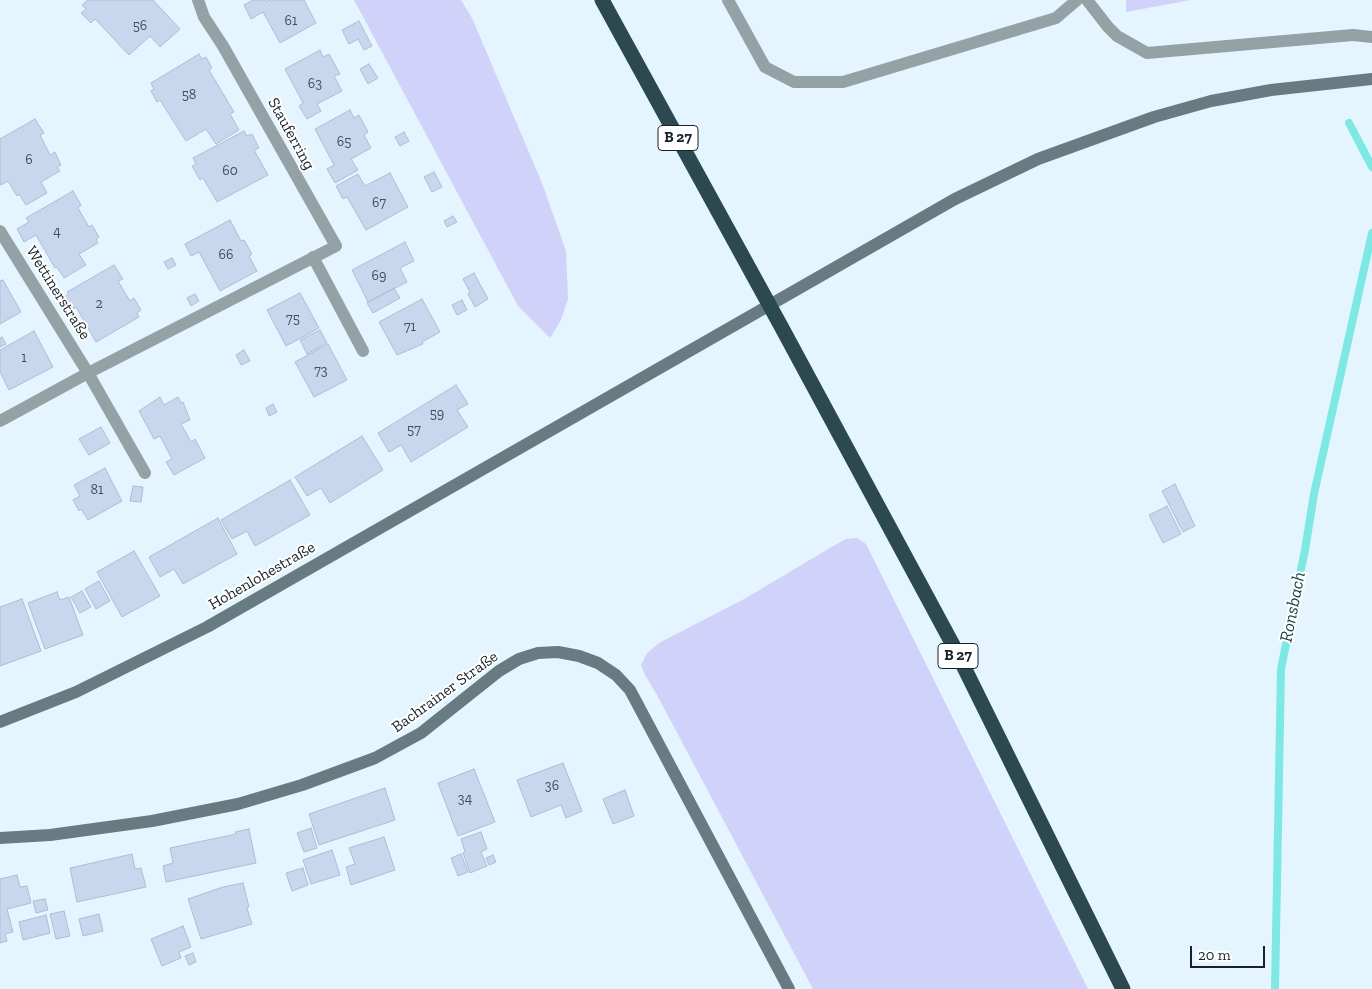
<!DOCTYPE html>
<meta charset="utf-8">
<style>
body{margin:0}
#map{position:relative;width:1372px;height:989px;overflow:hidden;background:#e5f5ff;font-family:"Zilla Slab",serif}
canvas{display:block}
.scale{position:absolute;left:1190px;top:946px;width:75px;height:22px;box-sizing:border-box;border:2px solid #182228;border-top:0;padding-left:6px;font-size:15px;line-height:18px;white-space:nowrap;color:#182228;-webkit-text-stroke:4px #fff;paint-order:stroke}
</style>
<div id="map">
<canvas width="1372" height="989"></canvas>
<div class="scale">20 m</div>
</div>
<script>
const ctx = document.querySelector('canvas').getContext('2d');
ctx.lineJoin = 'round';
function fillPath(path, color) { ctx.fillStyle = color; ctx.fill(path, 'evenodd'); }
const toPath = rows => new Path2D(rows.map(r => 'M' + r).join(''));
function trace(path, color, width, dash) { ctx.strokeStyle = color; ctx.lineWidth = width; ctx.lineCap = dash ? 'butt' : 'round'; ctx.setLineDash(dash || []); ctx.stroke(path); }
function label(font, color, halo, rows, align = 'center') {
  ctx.font = font + ' "Zilla Slab",serif'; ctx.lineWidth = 4; ctx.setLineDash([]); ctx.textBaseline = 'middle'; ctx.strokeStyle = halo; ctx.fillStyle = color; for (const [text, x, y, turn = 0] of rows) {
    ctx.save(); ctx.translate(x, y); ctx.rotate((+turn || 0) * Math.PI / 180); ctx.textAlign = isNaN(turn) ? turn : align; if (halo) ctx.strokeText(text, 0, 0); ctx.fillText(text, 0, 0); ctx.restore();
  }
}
const green = toPath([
 [354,0,461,0,472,18,542,183,566,251,568,299,561,320,550,338,518,306],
 [1126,0,1191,0,1126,12],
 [857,538,866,544,1088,989,813,989,657,695,645,675,641,665,647,653,659,643,746,598,828,549,846,539]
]);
const stream = toPath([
 [1349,123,1372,167],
 [1275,989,1281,669,1305,550,1314,494,1372,233]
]);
const building = toPath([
 [88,0,153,0,180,29,160,47,150,36,129,55,95,19,91,23,81,13,86,9,82,5,88,0],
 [253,0,265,0,266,2,269,0,304,0,316,23,280,43,263,12,251,19,244,5,253,0],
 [359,21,372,46,364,50,358,39,349,44,342,30,359,21],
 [320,50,323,57,329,54,340,74,334,76,342,91,317,104,321,111,307,119,299,106,303,103,285,69,320,50],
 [199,54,202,59,206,57,212,68,209,70,234,112,230,114,239,130,216,144,206,129,186,141,160,100,157,102,151,91,154,89,151,83,199,54],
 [369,64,378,78,368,84,360,69,369,64],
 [350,110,354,118,359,115,368,132,364,135,371,148,351,159,358,170,335,183,327,169,334,165,315,129,350,110],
 [35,119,44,133,40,135,50,155,55,152,61,165,57,167,60,171,41,182,47,193,26,205,19,194,17,196,8,181,1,185,0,183,0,169,1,168,0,166,0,139,35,119],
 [244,131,247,136,252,134,259,148,254,150,268,175,217,202,203,178,200,180,192,166,196,164,193,158,244,131],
 [404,132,409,141,400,146,395,137,404,132],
 [434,172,442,187,432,192,424,177,434,172],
 [390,173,408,207,366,230,347,197,343,199,336,186,358,174,365,186,390,173],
 [73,191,81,205,78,208,89,227,92,225,99,237,96,240,98,243,79,254,86,265,64,278,57,267,55,268,36,235,24,242,17,229,29,222,26,218,73,191],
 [453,216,457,222,447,227,444,221,453,216],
 [230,220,241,241,244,240,252,254,249,256,257,271,220,291,199,252,191,256,185,244,230,220],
 [405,242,414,261,400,268,407,282,368,302,352,270,405,242],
 [172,258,176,265,168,269,164,262,172,258],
 [114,265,123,279,118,281,130,301,134,298,141,310,137,313,139,317,96,342,76,307,66,313,59,300,69,294,67,292,114,265],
 [474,273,488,299,475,307,468,294,470,292,463,279,474,273],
 [3,280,21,312,0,324,0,281,3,280],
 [394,288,400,298,373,313,367,303,394,288],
 [300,293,319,328,286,346,267,310,300,293],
 [195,294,199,301,191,306,187,298,195,294],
 [422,299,440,332,422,342,423,344,397,355,379,322,422,299],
 [462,300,467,310,457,315,452,305,462,300],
 [320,330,327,343,307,354,300,340,320,330],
 [34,331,53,367,9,390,0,372,0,350,34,331],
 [2,337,6,344,0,347,0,338,2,337],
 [328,344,347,380,314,397,295,362,328,344],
 [244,350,250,361,241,365,236,355,244,350],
 [456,385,468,404,457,410,468,427,411,462,401,445,389,452,378,433,456,385],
 [160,397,164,405,178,397,181,403,183,402,190,420,181,424,191,442,195,439,205,458,174,475,166,462,172,459,160,436,154,439,139,411,160,397],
 [273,404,277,412,269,416,266,408,273,404],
 [101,427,110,443,89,455,79,439,101,427],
 [362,436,383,470,330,503,321,488,307,496,295,477,362,436],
 [105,468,122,501,88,520,81,509,79,511,73,500,80,496,74,485,105,468],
 [290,480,310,515,255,546,247,531,232,539,221,520,290,480],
 [1175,484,1195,526,1183,532,1162,491,1175,484],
 [133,486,143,487,141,502,130,501,133,486],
 [1167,506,1181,534,1163,543,1149,515,1167,506],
 [218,518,237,554,183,584,174,569,160,577,149,557,218,518],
 [134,551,160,596,122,617,97,572,134,551],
 [99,581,110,601,96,609,85,589,99,581],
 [82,591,91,607,80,613,71,597,82,591],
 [57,592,60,600,69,597,83,635,45,649,28,603,57,592],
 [22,599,41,651,0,666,0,607,22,599],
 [563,763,582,811,566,818,561,805,531,817,517,780,563,763],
 [474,769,495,822,458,836,438,783,474,769],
 [385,788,395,820,319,845,309,814,385,788],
 [625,790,634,816,613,824,603,799,625,790],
 [311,828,317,848,304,852,297,833,311,828],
 [249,829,256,863,166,882,163,866,173,863,170,848,236,834,235,832,249,829],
 [481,832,487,849,481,852,487,866,470,873,463,853,465,852,461,839,481,832],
 [384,837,395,870,351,885,346,867,355,864,349,848,384,837],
 [332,850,340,875,311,884,303,860,332,850],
 [132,854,135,869,141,868,146,887,77,902,70,868,132,854],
 [461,854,468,872,458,876,451,858,461,854],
 [493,855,496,862,489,865,486,858,493,855],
 [303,868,308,885,292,891,286,873,303,868],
 [17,875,20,887,27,886,31,903,7,909,13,932,5,934,7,941,0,943,0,879,17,875],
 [243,883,249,907,247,908,252,924,201,939,188,899,223,887,243,883],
 [45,899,48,910,36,913,33,901,45,899],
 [64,911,70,936,56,939,50,914,64,911],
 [99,914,103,931,83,936,79,919,99,914],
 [46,915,50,933,23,940,19,922,46,915],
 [183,926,191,947,179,952,181,958,162,966,151,939,183,926],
 [193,953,196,962,189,965,185,956,193,953]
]);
const lane = toPath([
 [728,0,765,67,794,82,843,82,1056,18,1077,0],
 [1087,0,1108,27,1117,36,1147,53,1353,35,1372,37]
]);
const street = toPath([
 [0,231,88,373,145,473],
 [313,257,363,351],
 [0,421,88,373,336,246,223,46,204,17,198,0]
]);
const secondary = toPath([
 [0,722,76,692,207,627,955,199,1038,159,1154,117,1211,101,1271,90,1372,79],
 [0,838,50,835,152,821,238,804,302,785,375,758,421,733,499,671,519,659,538,653,558,652,579,656,598,663,616,675,630,690,789,989]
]);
const highway = toPath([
 [602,0,782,328,953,645,1123,989]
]);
const numberNames = [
 ["61",291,21],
 ["56",140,26],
 ["63",315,84],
 ["58",189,95],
 ["65",344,142],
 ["6",29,160],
 ["60",230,171],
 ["67",379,203],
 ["4",57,232],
 ["66",226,255],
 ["69",379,276],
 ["2",99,304],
 ["75",293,319],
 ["71",410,327],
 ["1",24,358],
 ["73",321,371],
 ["59",437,414],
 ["57",414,430],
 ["81",97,490],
 ["36",552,786],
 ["34",465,799]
];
const shields = [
 [678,138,40],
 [958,656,40]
];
const shieldNames = [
 ["B 27",678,138],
 ["B 27",958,656]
];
const streetNames = [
 ["Stauferring",291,134,61],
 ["Wettinerstraße",58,293,58],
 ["Hohenlohestraße",262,576,-30],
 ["Bachrainer Straße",445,692,-36]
];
const waterNames = [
 ["Ronsbach",1293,607,-79]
];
fillPath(green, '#d0d2f9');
trace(stream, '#7de8e4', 8);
fillPath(building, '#c9d7ee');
trace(building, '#aebcd3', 1);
trace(lane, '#95a2a5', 12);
trace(street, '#95a2a5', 12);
trace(secondary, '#687b80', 12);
trace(highway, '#2d4950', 15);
label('14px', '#444f5a', null, numberNames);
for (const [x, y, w] of shields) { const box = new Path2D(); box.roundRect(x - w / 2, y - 12.5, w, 25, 4); ctx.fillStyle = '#fff'; ctx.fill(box); trace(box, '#182228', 1); }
label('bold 15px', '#182228', null, shieldNames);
label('16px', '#182228', '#fff', streetNames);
label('italic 18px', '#134443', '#fff', waterNames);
</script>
